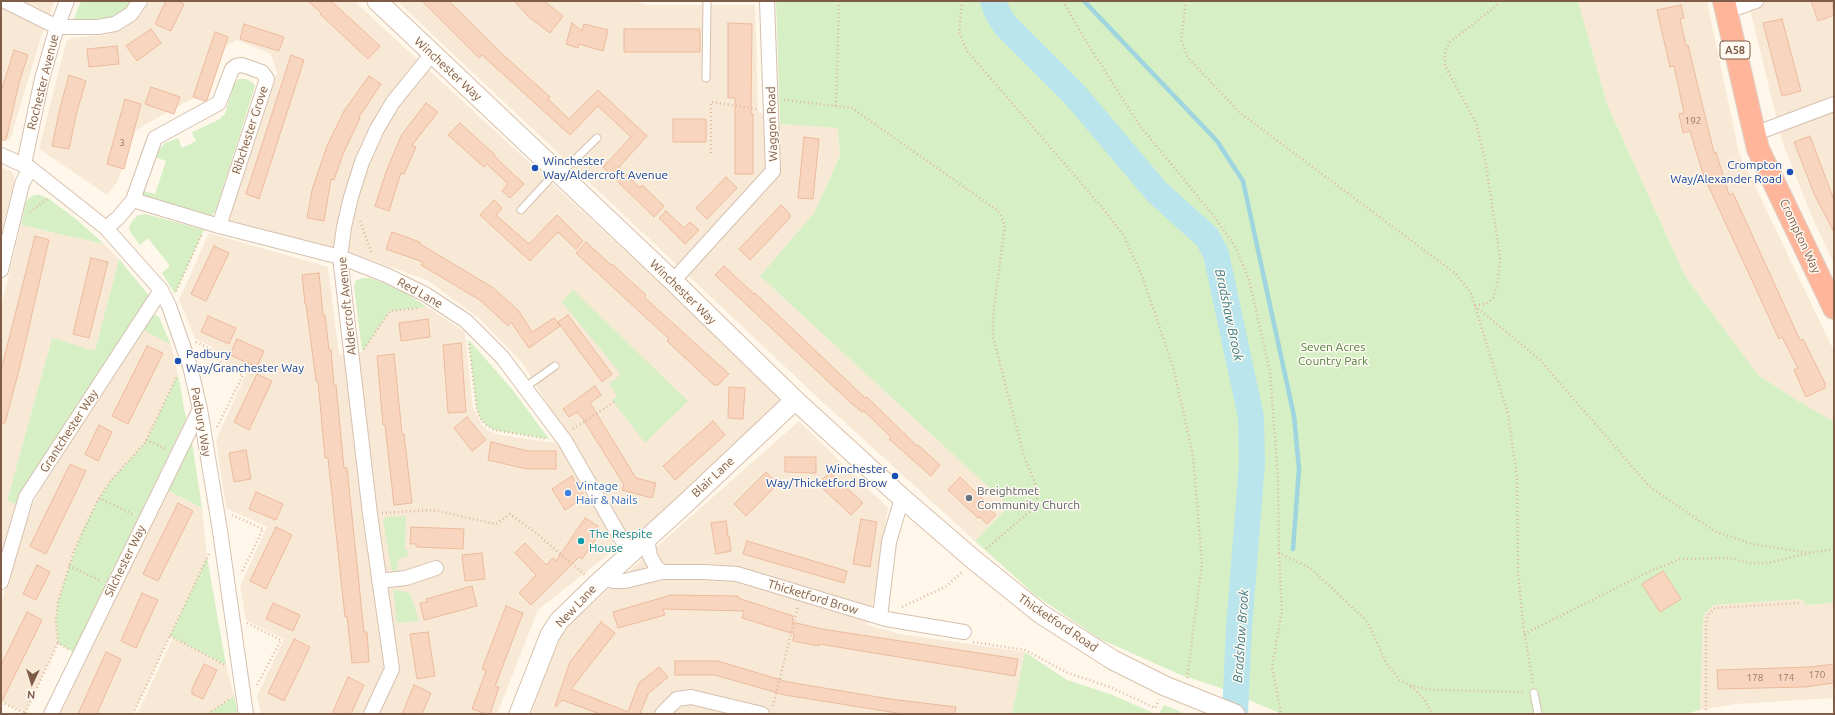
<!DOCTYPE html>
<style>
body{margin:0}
#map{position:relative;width:1835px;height:715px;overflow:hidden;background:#fff7ea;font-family:Ubuntu,sans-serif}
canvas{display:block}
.frame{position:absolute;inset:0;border:2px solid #7e5c48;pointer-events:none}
.north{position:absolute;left:12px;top:663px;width:40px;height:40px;-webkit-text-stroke:3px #fffaf2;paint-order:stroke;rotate:184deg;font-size:11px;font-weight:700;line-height:16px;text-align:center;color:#7e5c48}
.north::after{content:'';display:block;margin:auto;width:14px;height:18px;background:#7e5c48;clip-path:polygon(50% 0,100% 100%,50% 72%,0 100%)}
</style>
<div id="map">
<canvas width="1835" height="715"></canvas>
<div class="frame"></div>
<div class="north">N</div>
</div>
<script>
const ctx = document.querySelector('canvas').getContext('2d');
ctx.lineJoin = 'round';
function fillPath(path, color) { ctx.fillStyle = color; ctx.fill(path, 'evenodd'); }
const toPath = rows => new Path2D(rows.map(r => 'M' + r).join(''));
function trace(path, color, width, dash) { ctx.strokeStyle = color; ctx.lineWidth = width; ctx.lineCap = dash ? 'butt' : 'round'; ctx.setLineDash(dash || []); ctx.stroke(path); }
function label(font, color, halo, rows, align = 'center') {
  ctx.font = font + ' Ubuntu,sans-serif'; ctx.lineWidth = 3; ctx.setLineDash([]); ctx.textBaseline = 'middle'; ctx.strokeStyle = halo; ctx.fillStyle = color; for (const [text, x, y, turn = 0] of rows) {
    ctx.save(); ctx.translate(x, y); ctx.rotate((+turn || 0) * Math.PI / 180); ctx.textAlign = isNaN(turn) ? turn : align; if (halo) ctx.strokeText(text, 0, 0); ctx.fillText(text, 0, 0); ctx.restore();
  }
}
const residential = toPath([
 [1,1,55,1,42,34,10,140,1,137],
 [150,1,354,1,787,400,633,544,523,364,480,319,427,280,349,252,228,220,277,73,271,54,237,40,219,49,207,90,136,130,117,182,107,195,39,149,66,42,71,38,105,35,123,29,139,17],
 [397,1,632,1,648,5,755,5,758,111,780,124,838,128,840,156,814,213,760,276,1009,506,975,541,817,397],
 [1578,1,1707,1,1739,153,1834,351,1834,422,1795,399,1758,375,1685,276,1607,104],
 [1748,1,1834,1,1834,264,1809,210,1782,141],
 [1,167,12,172,15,178,1,234],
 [21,225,104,244,119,259,95,352,52,338,7,501,17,504,1,562,1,307],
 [209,233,328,267,339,355,362,352,390,311,427,307,465,332,473,408,482,425,489,431,500,435,558,443,613,538,613,547,609,554,538,610,497,714,261,714,257,696,284,639,246,620,240,586,267,527,226,508,216,440,246,374,227,366,211,346,195,339,179,300],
 [142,329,171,345,178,374,145,443,111,480,97,502,74,551,58,602,56,621,58,643,25,713,1,702,1,604,19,542,35,499],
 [799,421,888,508,874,599,867,625,900,634,1025,652,1012,714,531,714,559,633],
 [167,490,202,508,207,557,133,714,60,714],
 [1802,599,1805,605,1834,603,1834,698,1735,704,1700,710,1703,620,1705,613,1714,605],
 [173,638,226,665,234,696,208,714,137,714]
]);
const green = toPath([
 [81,1,134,1,126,12,112,20,72,23],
 [776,1,1578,1,1607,104,1685,276,1758,375,1795,399,1834,422,1834,603,1805,605,1802,599,1714,605,1705,613,1703,620,1700,710,1685,714,1282,714,1215,686,1181,675,1100,639,1035,595,975,541,1009,506,760,276,814,213,840,156,838,128,780,124],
 [239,79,246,79,252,82,255,86,216,210,212,215,205,216,143,197,143,191,155,194,166,161,155,157,157,152,165,143,178,138,182,148,196,141,192,132,218,120,225,114,234,84],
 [34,195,40,195,48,198,76,219,104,244,21,225,26,201],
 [146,214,204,230,175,294,162,273,170,266,148,238,140,245,130,232,129,227,132,221,138,215],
 [119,259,150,297,17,504,7,501,52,338,95,351],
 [362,278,369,278,384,283,404,292,427,307,390,311,362,352,354,286,355,281],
 [573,290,688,401,645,443,612,400,617,396,609,384,621,374,562,302],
 [156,315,159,317,171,345,142,329,152,316],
 [468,339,512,389,549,439,494,430,486,425,480,418,477,410],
 [178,374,186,419,73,652,58,643,56,621,58,602,69,566,84,527,97,502,111,480,145,443],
 [192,442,202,508,167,490],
 [406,516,405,550,408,551,408,556,398,559,397,571,392,571,383,521,386,517],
 [207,557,226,665,170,636],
 [393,589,410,593,419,621,397,623],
 [1025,652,1067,680,1110,694,1156,714,1012,714],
 [234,696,238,714,208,714],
 [1164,705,1186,714,1159,714]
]);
const stream = toPath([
 [1084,1,1217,141,1243,181,1294,416,1299,469,1293,549]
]);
const river = toPath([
 [993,1,996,10,1005,25,1075,95,1157,192,1207,237,1216,254,1251,417,1252,463,1239,628,1235,714]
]);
const building = toPath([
 [166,1,178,1,184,4,171,31,155,24,166,1],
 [308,1,331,1,380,46,368,59,320,14,321,13,308,1],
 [422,1,449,1,500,52,550,97,548,99,569,119,598,90,647,136,619,167,640,188,642,185,664,206,654,217,603,167,631,137,598,106,570,135,482,55,479,58,422,1],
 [514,1,544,1,563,16,550,33,530,18,514,1],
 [1811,1,1832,1,1834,15,1818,21,1811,1],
 [1681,5,1684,18,1680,19,1686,46,1688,45,1714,153,1716,152,1729,195,1733,193,1800,340,1803,339,1825,383,1825,388,1806,397,1794,370,1798,368,1782,337,1779,339,1707,183,1706,184,1690,131,1683,133,1679,114,1684,113,1674,66,1670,67,1657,10,1681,5],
 [1782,19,1801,91,1782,96,1763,23,1782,19],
 [572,23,582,31,584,24,608,30,603,51,579,44,578,48,566,44,572,23],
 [728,23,752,24,751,114,753,114,753,174,735,174,735,98,728,98,728,23],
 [244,24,284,37,279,51,240,39,244,24],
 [151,29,161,43,137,61,126,46,151,29],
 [624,29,700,29,700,52,624,52,624,29],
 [215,32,228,37,207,100,205,101,193,97,215,32],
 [117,46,119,64,89,67,87,49,117,46],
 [14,50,28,55,19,83,6,140,1,140,1,92,14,50],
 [291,55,304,60,259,199,246,194,291,55],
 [69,75,86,81,77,111,69,149,52,146,60,108,69,75],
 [369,76,381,84,359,117,360,118,343,154,334,180,331,179,324,221,307,218,312,190,327,146,344,111,369,76],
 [151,87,180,97,174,114,145,104,151,87],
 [125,99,141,104,124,169,107,164,125,99],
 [426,103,438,112,412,145,416,147,404,174,401,173,389,211,375,206,386,172,401,136,426,103],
 [673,119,706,119,706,142,673,142,673,119],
 [460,123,495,155,494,156,524,184,510,198,502,191,508,184,487,164,484,167,448,135,460,123],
 [1810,136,1834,200,1834,232,1815,196,1794,142,1810,136],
 [804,137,819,139,813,199,798,198,804,137],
 [726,177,737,188,707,219,696,208,726,177],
 [494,200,502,208,496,215,529,244,557,215,583,241,576,249,558,232,530,261,480,215,494,200],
 [781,205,790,214,790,218,750,260,739,249,781,205],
 [666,211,684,228,690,222,699,230,685,244,659,218,666,211],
 [392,232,420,242,420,244,492,287,518,310,532,332,554,318,560,326,529,348,511,322,508,326,480,300,421,265,423,262,386,249,392,232],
 [35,236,49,240,20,366,5,423,1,423,1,370,35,236],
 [586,242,611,265,612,264,646,295,644,297,729,374,718,385,714,385,667,341,669,339,576,253,586,242],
 [214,246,229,253,206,301,191,294,214,246],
 [91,258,108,262,89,338,73,334,91,258],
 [724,266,754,294,755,293,865,398,867,397,917,446,918,445,940,465,931,476,889,439,891,437,864,411,862,412,851,403,715,275,724,266],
 [319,273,323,315,325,315,329,350,331,350,334,385,336,385,344,468,347,468,364,632,367,632,369,662,352,663,347,616,345,617,328,458,325,458,318,381,316,381,306,304,305,304,302,275,319,273],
 [568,315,612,374,602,382,558,322,568,315],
 [208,316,236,328,229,344,201,332,208,316],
 [428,319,430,337,401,341,399,323,428,319],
 [237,339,264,351,257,367,230,355,237,339],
 [461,343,466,412,448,413,443,345,461,343],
 [147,346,163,353,128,424,112,416,147,346],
 [394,354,402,434,404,434,412,503,394,505,385,425,383,425,377,356,394,354],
 [257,374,272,381,249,430,234,422,257,374],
 [595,386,601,395,590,403,636,478,656,483,652,498,622,490,624,485,583,419,577,412,569,417,563,409,595,386],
 [729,387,745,388,743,419,728,418,729,387],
 [467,417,486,440,472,451,454,428,467,417],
 [713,421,725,435,675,480,663,466,713,421],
 [99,425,112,432,98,461,85,454,99,425],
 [491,442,528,451,556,451,556,469,527,469,488,460,491,442],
 [246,450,251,479,234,482,229,453,246,450],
 [785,457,816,457,816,473,785,472,785,457],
 [70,464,86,471,46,554,30,546,70,464],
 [766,472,776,482,776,486,746,516,734,504,766,472],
 [830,472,863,503,851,515,818,484,830,472],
 [572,476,585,497,565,510,552,489,572,476],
 [960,477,990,506,988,508,996,515,987,524,980,517,978,518,948,490,960,477],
 [256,492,283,504,276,520,249,509,256,492],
 [178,503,193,511,158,581,143,574,178,503],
 [585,518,598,526,593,533,598,536,582,559,579,557,531,605,519,593,536,575,515,553,525,543,546,565,553,558,556,561,585,518],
 [861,519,877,522,870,567,853,564,861,519],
 [726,521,728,533,726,535,729,536,731,551,716,554,711,523,726,521],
 [276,527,292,535,266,589,250,581,276,527],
 [411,527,464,529,463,549,416,547,416,544,410,544,411,527],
 [747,541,847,571,844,583,743,554,747,541],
 [482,553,485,579,465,581,462,555,482,553],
 [37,565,50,572,36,600,23,594,37,565],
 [1663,571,1681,599,1660,612,1642,584,1663,571],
 [472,586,477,606,424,620,420,603,427,602,426,599,472,586],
 [142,593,158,600,136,648,121,641,142,593],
 [671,595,738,596,738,598,793,616,792,622,822,629,1018,659,1015,676,819,644,819,646,793,641,794,634,742,618,744,611,663,609,665,615,618,628,613,612,671,595],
 [273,603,300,615,293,631,266,619,273,603],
 [506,606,523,613,495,686,499,687,490,714,486,714,472,709,486,671,482,669,506,606],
 [27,612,42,620,1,703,1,665,27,612],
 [601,622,615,633,571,689,628,712,639,683,659,667,668,677,648,694,640,714,600,714,562,700,556,707,555,706,570,662,601,622],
 [428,632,435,676,417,679,410,634,428,632],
 [294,639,310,647,284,701,268,693,294,639],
 [106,652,121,659,105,695,97,714,78,714,106,652],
 [675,661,718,661,788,682,890,699,956,707,955,714,903,714,785,695,715,675,675,675,675,661],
 [204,664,217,670,203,699,192,694,192,689,204,664],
 [1834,664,1834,683,1805,687,1718,689,1717,670,1810,667,1834,664],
 [348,677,364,685,351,714,332,714,348,677],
 [414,685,431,693,422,714,402,714,414,685]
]);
const path = toPath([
 [962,1,959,32,967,51,1101,206,1123,235,1141,273,1174,370,1193,456,1202,564,1187,678],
 [1063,1,1084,38,1140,126,1213,215,1235,246,1249,280,1270,371,1278,478,1279,553,1310,568,1365,619,1371,629,1386,663,1400,680,1411,686,1435,690,1524,692],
 [1186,1,1181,39,1188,58,1239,112,1456,274,1471,293,1508,414,1517,477,1518,571,1523,624,1533,684],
 [784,100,852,108,998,211,1005,225,993,317,993,337,1024,456,1039,493,1034,508,986,549],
 [836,106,839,1],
 [711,153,711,102,757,109],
 [30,212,47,199],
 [360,221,372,254],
 [176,291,202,234],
 [1475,305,1486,304,1493,298,1498,281,1500,257,1485,159,1476,123,1445,66,1445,51,1450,42,1496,6,1499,1],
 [1475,306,1539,359,1649,486,1714,531,1752,544,1809,553],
 [196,342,209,348,225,367,243,375,217,427],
 [469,344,477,410,480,418,486,425,494,430,547,439],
 [364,349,390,311,419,308],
 [573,429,614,402],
 [146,440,166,449],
 [99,498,134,515],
 [382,513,433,510,496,524,510,514,536,533,585,575],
 [232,515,263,529,241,574],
 [1279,553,1282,611,1272,666,1281,714],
 [69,566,101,581],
 [902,607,947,586,962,572],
 [247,623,281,640,256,687],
 [1524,634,1646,573,1680,559,1730,558,1750,563,1768,563,1809,553,1834,549],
 [170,636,225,665],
 [973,642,1025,650,1068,673,1110,687,1155,708,1159,700],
 [68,649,58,643,56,621,58,602,74,551,97,502,111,480,145,443,177,376],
 [1411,686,1425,700,1432,714],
 [1,702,27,714],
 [773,706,798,606],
 [25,713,58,643],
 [133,714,209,554],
 [208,714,231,698],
 [1706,714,1706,621,1709,614,1715,608,1799,603]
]);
const lane = toPath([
 [706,78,707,1],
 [560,174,597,138],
 [521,210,556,172],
 [524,388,555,366],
 [1534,693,1538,714]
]);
const street = toPath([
 [5,1,57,27,98,27,115,24,131,14,140,1],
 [1726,12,1756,1],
 [1754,134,1834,104],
 [1,155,30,168,106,228,161,290,169,306,190,366,200,409,220,531,246,714],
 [24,164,42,79,57,27,67,1],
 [133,200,155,138,219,103,232,69,236,66,242,65,262,72,267,79,219,226],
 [106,228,118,218,133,200,219,226,340,257,386,275,425,294,466,321,502,357,565,441,630,554],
 [1,270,22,184,30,168],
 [673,281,773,171,767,1],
 [647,539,650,556,656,567,662,572],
 [603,578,613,581,625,581,662,572,704,572,737,574,886,619,964,632],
 [379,581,406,578,436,568],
 [1,582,26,497,161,290],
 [880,617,889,542,902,498],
 [51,714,200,409],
 [371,714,392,669,370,514,340,257,344,227,351,197,362,162,377,129,393,102,432,54],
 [662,714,677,699,691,697,762,714]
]);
const secondary = toPath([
 [377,1,673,281,795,400,902,498,974,560,1041,614,1113,660,1165,686,1235,714],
 [519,714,550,635,559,621,596,585,686,503,795,400]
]);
const highway = toPath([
 [1724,1,1758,149,1834,308]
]);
const markers = [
 [535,168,4,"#1a4fb4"],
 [1790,172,4,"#1a4fb4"],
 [178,361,4,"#1a4fb4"],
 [895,476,4,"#1a4fb4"],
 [568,493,4,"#3f7fe0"],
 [969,498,4,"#6b7280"],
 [581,541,4,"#0f9aa8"]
];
const numberNames = [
 ["192",1693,121],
 ["3",122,143],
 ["170",1817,675],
 ["178",1755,678],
 ["174",1786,678]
];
const shields = [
 [1735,50,30]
];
const shieldNames = [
 ["A58",1735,50]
];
const streetNames = [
 ["Winchester Way",448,69,43],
 ["Rochester Avenue",43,82,-76],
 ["Waggon Road",772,124,-92],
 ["Ribchester Grove",250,130,-72],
 ["Crompton Way",1800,236,65],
 ["Winchester Way",683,292,44],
 ["Red Lane",420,293,29],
 ["Aldercroft Avenue",347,306,-96],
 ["Padbury Way",201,422,80],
 ["Grantchester Way",69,431,-57],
 ["Blair Lane",713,477,-43],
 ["Silchester Way",125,561,-64],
 ["Thicketford Brow",813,597,17],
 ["New Lane",576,606,-47],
 ["Thicketford Road",1058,623,34]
];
const transitNames = [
 ["Winchester",543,161],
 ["Way/Aldercroft Avenue",543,175],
 ["Crompton",1782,165,"right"],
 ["Way/Alexander Road",1782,179,"right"],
 ["Padbury",186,354],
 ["Way/Granchester Way",186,368],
 ["Winchester",887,469,"right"],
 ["Way/Thicketford Brow",887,483,"right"]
];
const parkNames = [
 ["Seven Acres",1333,347],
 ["Country Park",1333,361]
];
const shopNames = [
 ["Vintage",576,486],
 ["Hair & Nails",576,500]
];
const worshipNames = [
 ["Breightmet",977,491],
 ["Community Church",977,505]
];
const cultureNames = [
 ["The Respite",589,534],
 ["House",589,548]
];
const waterNames = [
 ["Bradshaw Brook",1229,315,78],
 ["Bradshaw Brook",1241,636,-86]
];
fillPath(residential, '#f8e9d7');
fillPath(green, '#d6efc5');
trace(stream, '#9fd5df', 4.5);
trace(river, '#bae5ec', 26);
fillPath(building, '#f8d5be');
trace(building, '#edbb9c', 1);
trace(lane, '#d6c0af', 9);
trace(street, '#d6c0af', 16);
trace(secondary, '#d9c0ac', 21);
trace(highway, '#ddd5cf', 24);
trace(path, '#deb89f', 2.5, [1, 3]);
trace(lane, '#fff', 7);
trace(street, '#fff', 14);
trace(secondary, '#fff', 19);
trace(highway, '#ffb59a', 22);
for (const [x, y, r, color] of markers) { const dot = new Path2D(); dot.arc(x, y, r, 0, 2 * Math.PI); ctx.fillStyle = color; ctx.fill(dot); trace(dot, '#fffaf2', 1.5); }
label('10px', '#9c7a66', null, numberNames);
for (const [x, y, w] of shields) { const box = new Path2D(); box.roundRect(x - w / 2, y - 9, w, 18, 3); ctx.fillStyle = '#fffaf2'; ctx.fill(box); trace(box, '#7e5c48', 1); }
label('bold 11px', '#7e5c48', null, shieldNames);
label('12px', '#7e5c48', '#fffaf2', streetNames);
label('12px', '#164399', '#fffaf2', transitNames, 'left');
label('12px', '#4f7f3c', '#fffaf2', parkNames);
label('12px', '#366cbe', '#fffaf2', shopNames, 'left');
label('12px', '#5b616d', '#fffaf2', worshipNames, 'left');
label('12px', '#0d838f', '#fffaf2', cultureNames, 'left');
label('italic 13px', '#397884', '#fffaf2', waterNames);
</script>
